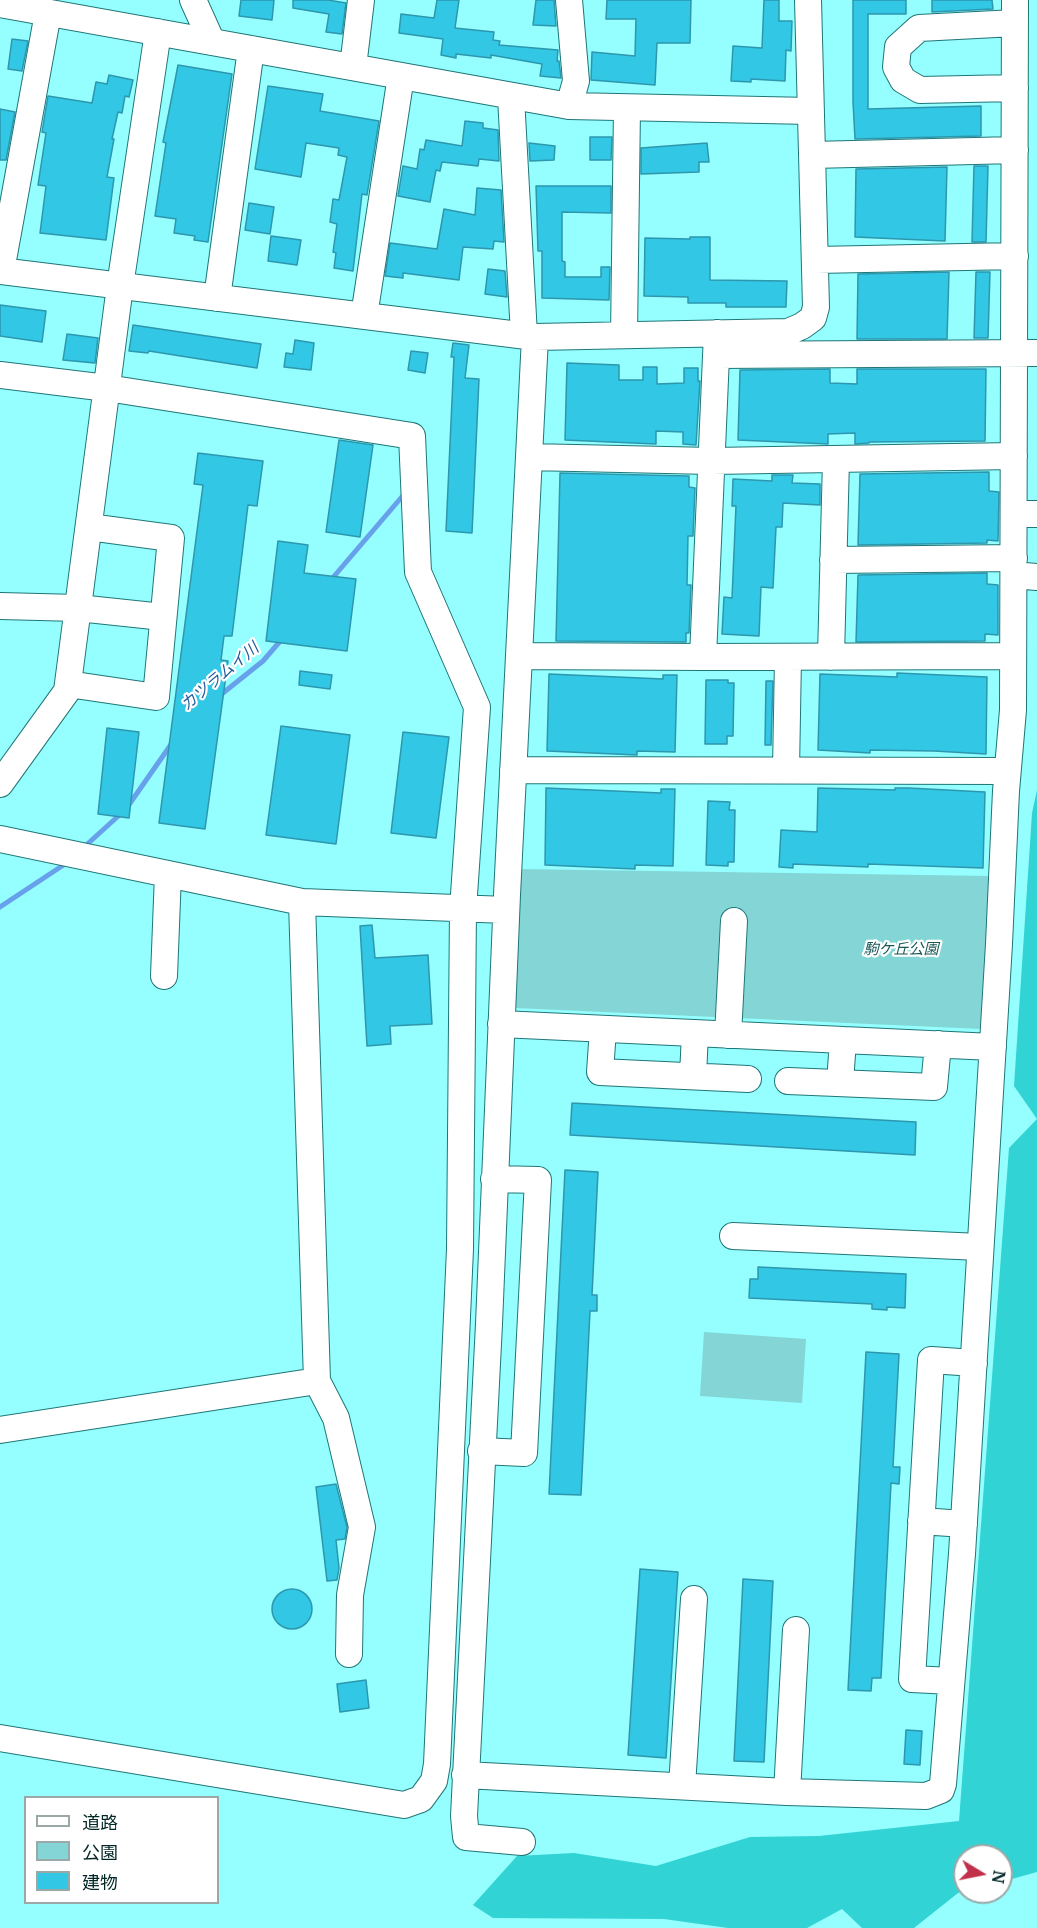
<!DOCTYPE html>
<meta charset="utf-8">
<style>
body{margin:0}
#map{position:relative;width:1037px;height:1928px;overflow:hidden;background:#95fefe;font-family:Merriweather,"Noto Sans JP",serif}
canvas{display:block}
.legend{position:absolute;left:24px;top:1796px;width:195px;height:108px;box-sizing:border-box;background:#fff;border:2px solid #9aa8a8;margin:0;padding:8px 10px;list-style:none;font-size:18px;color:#032626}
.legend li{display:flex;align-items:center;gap:12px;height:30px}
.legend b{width:30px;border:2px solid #9aa8a8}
.north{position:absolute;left:953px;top:1844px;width:60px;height:60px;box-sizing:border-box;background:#fff;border:2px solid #9aa8a8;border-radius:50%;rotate:100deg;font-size:16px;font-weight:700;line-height:24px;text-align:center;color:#032626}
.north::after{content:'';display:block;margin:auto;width:21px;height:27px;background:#c1314c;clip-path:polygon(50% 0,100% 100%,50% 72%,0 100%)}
</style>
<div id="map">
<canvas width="1037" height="1928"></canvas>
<ul class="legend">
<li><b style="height:8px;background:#fff"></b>道路</li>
<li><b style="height:16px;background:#83d6d5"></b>公園</li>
<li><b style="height:16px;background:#32c7e5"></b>建物</li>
</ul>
<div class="north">N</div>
</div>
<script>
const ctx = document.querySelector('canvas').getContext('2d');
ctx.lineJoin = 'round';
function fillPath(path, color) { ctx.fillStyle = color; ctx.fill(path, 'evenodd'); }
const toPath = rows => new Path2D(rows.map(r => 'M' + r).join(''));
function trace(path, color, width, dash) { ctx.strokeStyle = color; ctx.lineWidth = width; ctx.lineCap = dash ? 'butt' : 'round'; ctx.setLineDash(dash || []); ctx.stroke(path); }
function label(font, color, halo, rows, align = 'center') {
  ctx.font = font + ' Merriweather,"Noto Sans JP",serif'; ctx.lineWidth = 4.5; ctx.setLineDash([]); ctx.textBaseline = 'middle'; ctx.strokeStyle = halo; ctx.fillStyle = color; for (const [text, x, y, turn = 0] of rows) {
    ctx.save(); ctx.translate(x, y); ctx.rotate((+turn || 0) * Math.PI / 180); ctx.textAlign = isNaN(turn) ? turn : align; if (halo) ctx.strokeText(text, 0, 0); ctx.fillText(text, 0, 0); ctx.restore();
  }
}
const green = toPath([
 [519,869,991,876,981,1029,515,1008],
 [704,1332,806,1339,802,1403,700,1396]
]);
const forest = toPath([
 [1037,790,1037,1872,1001,1882,1001,1856,965,1856,965,1891,958,1893,914,1928,862,1928,842,1909,807,1928,728,1928,664,1919,493,1918,473,1905,517,1856,574,1853,656,1866,750,1837,819,1836,959,1821,1009,1148,1037,1119,1014,1086,1032,813]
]);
const stream = toPath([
 [330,581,406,492],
 [218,697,263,661,282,639],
 [83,848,126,809,172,743],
 [0,907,68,862]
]);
const building = toPath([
 [241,0,274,0,272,20,239,16,241,0],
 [293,0,328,0,346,3,342,34,326,32,329,14,293,8,293,0],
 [437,0,459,0,455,28,494,32,493,40,500,41,499,45,558,50,557,61,559,61,561,78,540,76,542,64,491,55,491,58,456,54,456,58,441,55,443,39,399,33,401,14,434,18,437,0],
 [536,0,554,0,556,26,533,25,536,0],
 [607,0,691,0,690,43,657,43,655,85,591,80,592,52,635,56,636,19,606,19,607,0],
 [764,0,779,0,779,21,792,21,791,51,786,50,785,81,751,79,751,82,731,81,733,46,762,48,764,0],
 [853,0,906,0,906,14,868,14,868,109,981,106,981,136,855,139,853,102,853,0],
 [932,0,992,0,993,9,932,12,932,0],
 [12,39,28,41,22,71,8,69,12,39],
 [178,65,232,74,208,242,194,240,195,236,174,233,176,219,155,216,166,143,163,142,178,65],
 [109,75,133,80,129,97,125,96,122,113,118,112,112,139,114,139,107,177,114,178,106,240,40,233,46,186,38,185,46,133,42,132,48,96,92,103,96,82,107,84,109,75],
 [268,86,323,94,320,111,379,121,367,195,362,194,353,271,334,268,336,253,333,252,337,224,330,222,333,199,339,200,347,157,338,155,339,148,306,143,301,177,255,169,268,86],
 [0,109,15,112,6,160,0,160,0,109],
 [465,121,483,123,483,128,498,130,499,161,479,159,478,166,442,162,440,171,436,170,430,202,398,196,403,166,417,169,420,149,424,150,426,140,462,146,465,121],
 [590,137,612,137,611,160,590,160,590,137],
 [529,143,555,146,554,160,530,161,529,143],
 [707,143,709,162,699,162,699,172,641,174,641,148,707,143],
 [974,166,988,166,986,242,972,242,974,166],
 [947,167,945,241,855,237,856,169,947,167],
 [536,186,611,186,611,213,562,212,562,261,565,262,565,277,601,277,601,267,610,267,609,300,542,298,542,251,538,251,536,186],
 [477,188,501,190,504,242,494,241,493,249,463,247,459,280,403,273,403,278,385,276,390,243,437,249,444,209,475,215,477,188],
 [249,203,274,207,270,234,245,230,249,203],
 [271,236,301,240,297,265,268,261,271,236],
 [690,237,710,237,710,280,787,281,786,307,726,307,726,303,688,303,688,297,644,296,645,238,690,239,690,237],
 [488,269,505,271,507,297,485,294,488,269],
 [949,272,947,339,857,339,858,274,949,272],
 [976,272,990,272,988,338,974,338,976,272],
 [0,305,46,311,42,342,0,336,0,305],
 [133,325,261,344,257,368,149,351,148,353,129,351,133,325],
 [67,334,98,338,95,363,63,360,67,334],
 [295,340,314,343,311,370,284,367,286,353,293,354,295,340],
 [453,343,469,345,465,378,479,379,472,533,446,531,454,357,451,357,453,343],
 [411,351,428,353,425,373,408,370,411,351],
 [567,363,619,365,619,380,643,380,643,367,657,367,657,384,684,383,684,368,698,368,698,381,700,381,696,445,683,444,683,432,656,431,656,444,565,440,567,363],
 [830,369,830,383,857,384,857,369,986,369,985,441,869,442,869,443,855,444,855,433,828,434,828,444,738,440,740,370,830,369],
 [339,440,373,445,360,537,326,532,339,440],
 [198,453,263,461,257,506,248,505,232,636,224,636,221,660,228,661,205,829,159,823,203,485,194,484,198,453],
 [989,472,989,491,999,492,998,541,987,540,987,543,858,545,860,474,989,472],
 [560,473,689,476,689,487,695,488,693,536,688,536,687,585,691,585,689,633,686,633,686,642,556,641,560,473],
 [772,475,793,475,792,483,820,484,820,505,783,503,782,527,776,527,773,588,761,587,759,636,722,634,724,597,732,598,736,506,732,506,733,479,772,481,772,475],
 [278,541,308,545,304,573,356,579,347,651,266,641,278,541],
 [987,573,987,584,998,585,998,635,985,634,985,641,856,642,858,575,987,573],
 [300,671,332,675,330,689,299,685,300,671],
 [897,673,987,677,986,754,934,751,870,750,870,753,818,750,820,674,897,677,897,673],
 [549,674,663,679,663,675,677,675,675,752,637,751,637,755,547,751,549,674],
 [706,680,728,680,728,683,734,683,733,736,727,736,727,744,705,744,706,680],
 [766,681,773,681,771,745,765,745,766,681],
 [281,726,350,735,336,844,266,835,281,726],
 [107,728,139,732,129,818,98,814,107,728],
 [403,732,449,737,436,838,391,833,403,732],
 [546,788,661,793,661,789,675,789,673,866,635,865,635,869,545,865,546,788],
 [818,788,895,790,895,788,909,788,985,792,983,868,868,864,868,867,793,864,793,868,779,867,781,830,817,832,818,788],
 [708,801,730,802,729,810,735,810,734,862,728,862,728,866,706,865,708,801],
 [372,925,375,958,428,955,432,1024,390,1026,391,1044,367,1046,360,926,372,925],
 [572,1103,916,1122,915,1155,570,1135,572,1103],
 [565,1170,598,1172,592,1295,597,1295,597,1311,590,1311,581,1495,549,1494,565,1170],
 [758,1267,906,1274,905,1308,887,1307,887,1310,872,1309,872,1304,749,1298,750,1279,758,1279,758,1267],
 [866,1352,899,1354,893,1467,900,1467,899,1484,891,1483,881,1678,872,1678,871,1691,848,1690,866,1352],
 [336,1484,347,1527,345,1539,336,1540,339,1568,337,1580,327,1581,316,1487,336,1484],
 [640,1569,678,1572,666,1758,628,1755,640,1569],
 [743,1579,773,1581,764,1762,734,1761,743,1579],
 '272 1609a20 20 0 1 1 40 0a20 20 0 1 1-40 0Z',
 [366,1680,369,1708,340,1712,337,1684,366,1680],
 [906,1730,922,1731,920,1765,904,1764,906,1730]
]);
const minor = toPath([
 [193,0,212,42],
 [569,0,576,81,569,106],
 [0,4,569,106,811,111],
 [353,67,361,0],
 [1015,88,920,90,903,80,896,67,898,47,919,28,1015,23],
 [511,97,524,335],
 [812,155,1015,150],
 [816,260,1015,256],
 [0,271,535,337,788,332,802,326,813,318,816,307,808,0],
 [1,271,48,13],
 [217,298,251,49],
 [364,316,401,76],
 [624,335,627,108],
 [716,355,1037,353],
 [0,375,107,388,412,436,418,572,477,707,463,909,460,1249,437,1764,434,1781,421,1799,404,1805,0,1738],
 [529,457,712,461,1014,456],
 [1014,514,1037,514],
 [833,560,1014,558],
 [1014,575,1037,577],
 [0,606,78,608,163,617],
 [519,656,703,657,1013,656],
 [703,657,717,333],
 [831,657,836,459],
 [68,684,156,697,171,538,89,527],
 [513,770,1007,771],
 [786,770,788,657],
 [0,784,67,691,120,286,158,32],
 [0,839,302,902,506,910],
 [164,976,168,874],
 [501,1024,993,1047],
 [603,1029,600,1072,748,1079],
 [728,1035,734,921],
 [693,1076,695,1033],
 [788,1081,934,1087,938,1044],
 [840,1083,843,1040],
 [733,1236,980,1247],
 [317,1381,336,1418,362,1527,350,1595,349,1654],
 [0,1430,317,1381,302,902],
 [481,1451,524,1453,538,1180,494,1179],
 [921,1521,964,1524],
 [951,1681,912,1679,931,1360,974,1363],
 [465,1775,787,1792,926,1796,941,1790,943,1784,962,1554,999,944,1006,791,1013,710,1015,0],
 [682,1786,694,1599],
 [787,1792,796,1630],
 [522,1842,466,1837,464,1816,489,1324,507,895,535,337]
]);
const parkNames = [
 ["駒ケ丘公園",901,950]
];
const waterNames = [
 ["カツラムイ川",220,677,-40]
];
fillPath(green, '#83d6d5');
fillPath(forest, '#32d3d4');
trace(stream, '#67a1eb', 5);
fillPath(building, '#32c7e5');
trace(building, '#2d97ae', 1.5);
trace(minor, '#207677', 28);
trace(minor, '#fff', 26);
label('italic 15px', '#195858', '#fff', parkNames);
label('italic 16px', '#1f579a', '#fff', waterNames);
</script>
